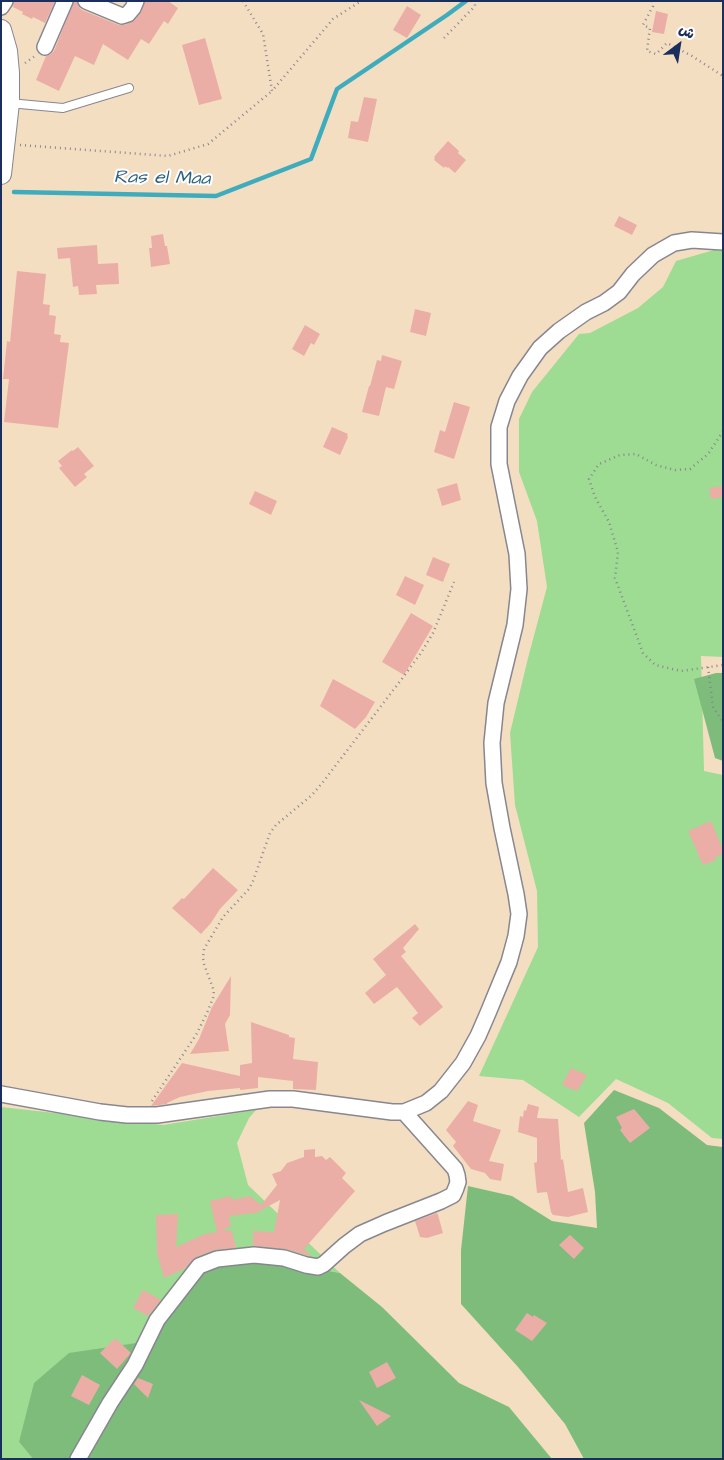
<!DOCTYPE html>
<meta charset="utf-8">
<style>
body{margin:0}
#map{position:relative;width:724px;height:1460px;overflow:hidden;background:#f4dec1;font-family:"Architects Daughter","Playpen Sans Arabic",sans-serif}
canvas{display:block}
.frame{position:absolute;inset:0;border:2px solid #1b2f5e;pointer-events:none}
.north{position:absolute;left:654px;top:20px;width:50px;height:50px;-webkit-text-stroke:4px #fff;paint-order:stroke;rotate:31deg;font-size:14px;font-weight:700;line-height:20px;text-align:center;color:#1b2f5e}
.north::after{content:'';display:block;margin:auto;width:18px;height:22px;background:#1b2f5e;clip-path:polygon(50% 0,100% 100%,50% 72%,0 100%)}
</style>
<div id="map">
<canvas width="724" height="1460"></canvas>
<div class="frame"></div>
<div class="north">ش</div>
</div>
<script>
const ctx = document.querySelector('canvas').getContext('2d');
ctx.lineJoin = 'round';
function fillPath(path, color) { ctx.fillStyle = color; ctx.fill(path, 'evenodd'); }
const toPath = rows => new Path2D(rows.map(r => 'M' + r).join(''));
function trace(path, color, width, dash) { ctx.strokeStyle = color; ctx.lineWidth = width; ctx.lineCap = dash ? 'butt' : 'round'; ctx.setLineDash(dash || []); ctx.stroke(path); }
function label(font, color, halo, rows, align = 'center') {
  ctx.font = font + ' "Architects Daughter",sans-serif'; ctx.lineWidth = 4; ctx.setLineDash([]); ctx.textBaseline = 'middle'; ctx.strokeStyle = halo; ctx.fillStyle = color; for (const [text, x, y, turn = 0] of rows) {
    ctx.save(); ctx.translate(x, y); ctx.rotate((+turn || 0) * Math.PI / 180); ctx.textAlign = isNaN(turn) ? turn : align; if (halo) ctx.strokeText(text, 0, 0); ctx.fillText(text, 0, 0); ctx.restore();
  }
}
const green = toPath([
 [714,250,723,251,723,657,701,656,704,771,723,775,723,1139,712,1138,668,1103,616,1079,579,1117,523,1080,479,1076,538,947,537,891,515,805,510,733,528,658,547,587,537,521,519,472,519,419,532,392,579,334,590,333,638,308,663,287,676,261],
 [1,1107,163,1125,256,1110,249,1118,237,1143,248,1185,340,1273,267,1260,150,1341,19,1442,33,1459,1,1459]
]);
const forest = toPath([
 [716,673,723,673,723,761,715,758,694,679],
 [614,1090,659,1108,707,1145,723,1147,723,1459,584,1459,565,1424,518,1367,461,1304,461,1250,468,1186,512,1196,552,1221,597,1228,595,1192,584,1123],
 [267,1260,340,1273,382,1307,459,1383,509,1407,552,1459,33,1459,19,1442,34,1383,69,1353,150,1341,169,1312,209,1266]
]);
const stream = toPath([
 [14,192,216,196,311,159,337,89,447,15,466,1]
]);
const building = toPath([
 [14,1,55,1,45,23,33,17,32,19,22,14,23,12,13,7],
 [74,1,77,1,78,6,82,10,119,25,125,25,135,20,141,12,145,1,168,1,178,8,168,24,164,21,149,44,141,39,128,60,103,44,94,65,75,56,59,91,36,80,46,56,51,54,54,51],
 [407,6,421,15,407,38,393,30],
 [656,11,668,14,664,34,652,32],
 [205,38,222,99,199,105,182,45],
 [364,97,377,99,368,142,348,138,351,121,358,122],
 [448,141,459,151,458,153,466,160,455,173,448,167,447,168,445,166,444,168,434,160,435,158,434,157],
 [619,216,637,225,632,235,614,226],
 [163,234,165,246,167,246,170,264,151,267,149,248,152,248,151,236],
 [97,245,98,264,118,263,119,284,96,285,97,294,79,295,78,286,73,287,70,258,58,259,57,248],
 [17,271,46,274,43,304,50,305,49,315,56,316,54,334,61,335,60,342,69,343,58,428,4,422,9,379,3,379,7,341,10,342],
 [415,309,431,313,426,336,410,332],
 [305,325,320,334,314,345,311,343,304,356,292,349],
 [382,355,402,361,394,389,386,387,379,416,362,412,369,386,370,386,377,360,381,361],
 [454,402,470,407,454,459,434,452,440,430,445,432],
 [332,427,348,434,347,436,348,437,340,455,323,447],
 [78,447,94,466,84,474,87,477,75,487,59,468,62,466,58,461,72,450,73,451],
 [457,483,461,500,442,506,437,489],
 [723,486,723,497,711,499,709,488],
 [255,491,277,501,271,515,249,504],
 [433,557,450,564,443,582,426,575],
 [405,576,424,585,415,605,396,595],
 [411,613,433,626,404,675,382,662],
 [333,679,375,702,366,717,355,729,320,706],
 [711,821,723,850,723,854,715,857,716,860,703,865,688,831],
 [213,868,238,890,220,909,211,923,201,934,172,908,182,898,184,899],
 [415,924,419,929,403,948,406,952,401,956,443,1007,420,1026,412,1018,418,1013,397,987,374,1004,365,993,386,975,373,959],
 [231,976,230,1015,225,1024,229,1051,190,1054,199,1039,212,1007],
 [251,1022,289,1035,289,1037,295,1038,293,1059,318,1062,316,1090,293,1089,293,1081,258,1077,258,1088,240,1090,240,1088,208,1091,180,1097,167,1103,167,1104,151,1106,182,1063,240,1076,240,1065,252,1063],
 [571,1068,587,1075,577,1091,562,1085],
 [468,1101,478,1105,473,1121,501,1130,489,1161,504,1164,501,1181,490,1179,485,1173,471,1169,453,1146,456,1142,446,1130],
 [528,1104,539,1107,537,1118,558,1119,561,1160,563,1159,568,1192,583,1188,588,1212,568,1217,553,1215,551,1212,547,1192,537,1193,534,1163,537,1162,537,1138,518,1132,520,1116,523,1117,524,1110,526,1111],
 [634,1109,650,1128,630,1143,620,1130,622,1128,616,1117],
 [315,1149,315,1157,322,1156,326,1160,330,1157,346,1173,342,1178,355,1191,304,1249,310,1254,310,1256,285,1249,253,1246,253,1231,274,1232,280,1200,254,1214,254,1213,229,1216,231,1226,223,1230,232,1231,236,1248,214,1250,196,1257,184,1269,164,1278,157,1253,156,1215,178,1214,176,1247,205,1234,217,1232,210,1201,231,1196,232,1200,250,1196,261,1205,277,1185,272,1174,281,1171,287,1163,304,1157,304,1150],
 [437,1213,438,1215,443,1233,427,1238,420,1237,415,1221],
 [570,1235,584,1248,574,1259,559,1245],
 [143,1290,161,1300,148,1316,133,1308],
 [527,1313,533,1317,534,1315,547,1323,532,1341,515,1330],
 [115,1338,131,1353,117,1369,100,1353],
 [387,1362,396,1378,377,1388,369,1372],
 [82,1375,100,1385,89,1405,71,1396],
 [138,1378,153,1384,148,1398,134,1384],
 [359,1400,391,1416,377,1426]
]);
const path = toPath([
 [243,1,263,34,272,91,333,19,361,1],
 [652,1,653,6,643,25,650,28,647,51,656,54,667,43,692,56,723,76],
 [444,38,475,6,475,1],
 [25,63,35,56],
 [20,145,168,156,208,144,272,91],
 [723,431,722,433,708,454,690,469,675,470,656,465,636,454,620,455,599,464,589,479,595,497,609,522,618,552,615,578,643,653,655,665,681,671,723,665],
 [708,667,713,707,723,722],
 [152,1101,196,1035,207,1013,213,998,214,991,204,964,203,958,204,949,223,917,249,889,253,881,270,833,276,825,312,795,323,782,401,680,421,653,433,633,454,582]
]);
const lane = toPath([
 [9,103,63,108,129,88]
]);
const street = toPath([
 [86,1,122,16,128,14,133,8,136,1],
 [1,7,5,1],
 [45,47,65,1],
 [1,1094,100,1112,127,1115,157,1115,270,1099,293,1099,392,1112,404,1112,426,1103,441,1091,463,1063,478,1036,488,1013,509,962,516,936,519,914,516,894,502,828,494,783,492,743,496,703,515,625,519,589,517,554,499,464,499,427,507,401,520,376,540,348,559,331,586,312,604,303,619,292,633,274,653,255,674,243,692,240,723,242],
 [78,1459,110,1403,135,1365,157,1320,199,1266,217,1259,254,1255,284,1258,306,1265,318,1267,324,1264,344,1246,360,1234,385,1223,441,1201,453,1195,456,1188,458,1182,457,1175,455,1169,404,1112]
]);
const secondary = toPath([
 [1,30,7,51,9,73,9,103,1,174]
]);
const waterNames = [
 ["Ras el Maa",162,179,1]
];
fillPath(green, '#9ddc92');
fillPath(forest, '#7ebc7c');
trace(stream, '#3facbd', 4.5);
fillPath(building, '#ebaea6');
trace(lane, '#888690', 10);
trace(street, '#888690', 18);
trace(secondary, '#888690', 22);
trace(path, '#888690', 2.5, [1, 4]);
trace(lane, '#fff', 8);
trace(street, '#fff', 15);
trace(secondary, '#fff', 20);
label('italic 19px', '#296184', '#fff', waterNames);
</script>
